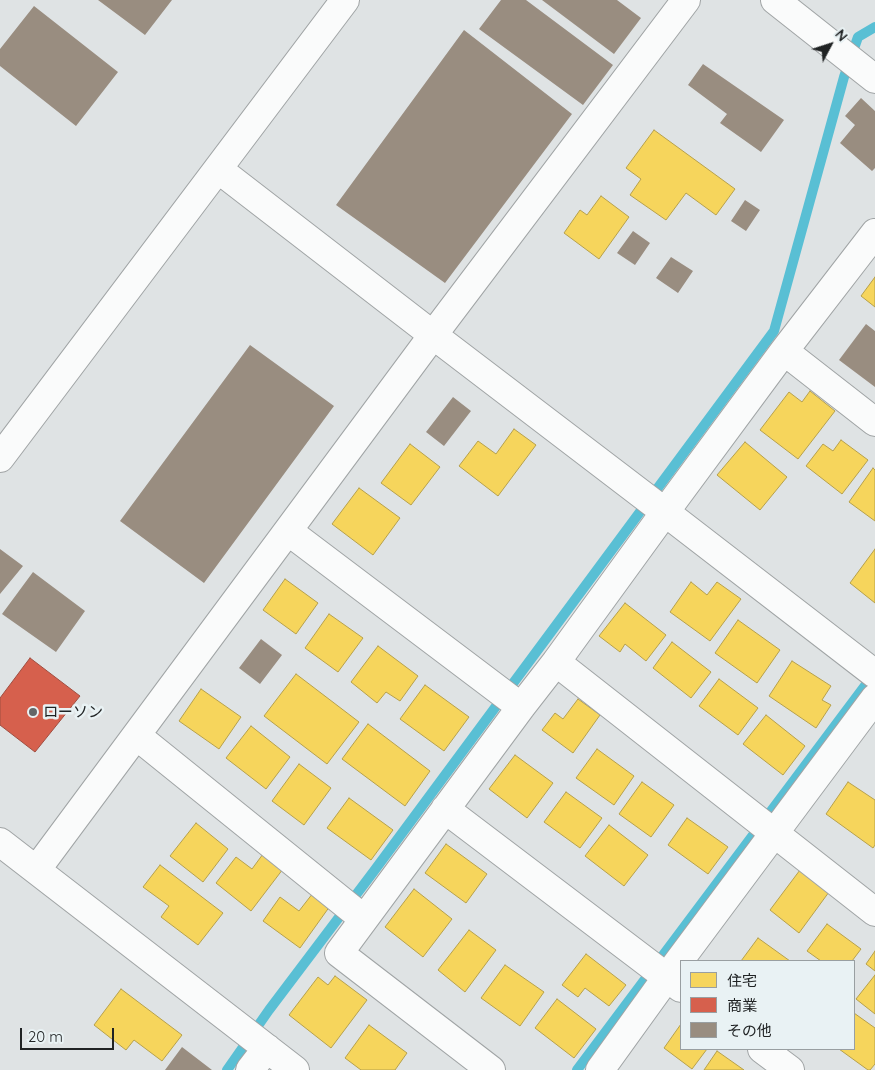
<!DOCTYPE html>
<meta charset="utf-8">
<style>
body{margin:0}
#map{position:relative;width:875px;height:1070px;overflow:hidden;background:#dfe3e4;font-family:Quicksand,"Noto Sans JP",sans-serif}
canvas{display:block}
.legend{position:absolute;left:680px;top:960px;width:175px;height:90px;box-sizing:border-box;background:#e9f2f4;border:1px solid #999fa1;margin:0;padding:6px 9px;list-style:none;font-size:15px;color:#202324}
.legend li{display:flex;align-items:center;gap:10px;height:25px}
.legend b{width:25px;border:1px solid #999fa1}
.north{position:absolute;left:805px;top:20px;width:50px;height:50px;-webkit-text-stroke:4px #e9f2f4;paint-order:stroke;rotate:50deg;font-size:14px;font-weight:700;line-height:20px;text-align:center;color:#202324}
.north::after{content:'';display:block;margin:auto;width:18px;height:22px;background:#202324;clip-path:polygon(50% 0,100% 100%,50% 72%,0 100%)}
.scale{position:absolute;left:20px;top:1028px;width:94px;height:22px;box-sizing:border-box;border:2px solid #202324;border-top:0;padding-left:6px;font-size:15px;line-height:18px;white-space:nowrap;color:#202324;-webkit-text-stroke:4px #e9f2f4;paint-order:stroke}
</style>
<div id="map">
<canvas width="875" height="1070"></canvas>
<ul class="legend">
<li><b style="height:14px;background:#f6d55c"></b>住宅</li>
<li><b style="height:14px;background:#d6604d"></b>商業</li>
<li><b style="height:14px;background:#998d80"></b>その他</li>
</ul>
<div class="north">N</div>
<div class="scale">20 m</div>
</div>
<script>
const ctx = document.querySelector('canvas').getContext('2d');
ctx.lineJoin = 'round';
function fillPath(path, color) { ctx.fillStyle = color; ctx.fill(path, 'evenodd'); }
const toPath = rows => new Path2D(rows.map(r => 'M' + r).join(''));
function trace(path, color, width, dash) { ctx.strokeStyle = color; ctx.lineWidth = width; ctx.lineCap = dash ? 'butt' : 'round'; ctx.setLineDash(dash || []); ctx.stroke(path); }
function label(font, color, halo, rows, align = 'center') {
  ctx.font = font + ' Quicksand,"Noto Sans JP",sans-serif'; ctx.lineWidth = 5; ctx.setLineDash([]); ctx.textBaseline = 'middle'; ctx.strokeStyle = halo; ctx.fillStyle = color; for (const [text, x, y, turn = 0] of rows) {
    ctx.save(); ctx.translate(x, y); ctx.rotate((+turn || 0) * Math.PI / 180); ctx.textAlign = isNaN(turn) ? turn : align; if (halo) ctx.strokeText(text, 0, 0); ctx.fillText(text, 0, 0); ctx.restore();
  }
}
const homes = toPath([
 [654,130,735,189,716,215,686,193,666,220,630,195,641,179,626,168,654,130],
 [601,196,629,217,599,259,564,233,580,210,587,215,601,196],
 [875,277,875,307,861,296,875,277],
 [810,391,835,411,798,459,760,430,789,392,802,402,810,391],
 [514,429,536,445,498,496,459,466,478,441,496,454,514,429],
 [841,440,868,460,842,494,806,466,823,444,833,451,841,440],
 [745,442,787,477,760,510,717,475,745,442],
 [410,444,440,467,411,505,381,483,410,444],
 [873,468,875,470,875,521,849,502,873,468],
 [359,488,400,518,373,555,332,524,359,488],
 [875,549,875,603,850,583,875,549],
 [285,579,318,603,296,634,263,610,285,579],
 [691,582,707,595,717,582,741,599,710,641,670,612,691,582],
 [625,603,666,635,646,661,625,644,620,652,599,636,625,603],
 [329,614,363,638,338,672,305,648,329,614],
 [738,620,780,650,757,683,715,653,738,620],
 [672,642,711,672,691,698,653,668,672,642],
 [378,646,418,676,400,701,386,692,377,703,351,682,378,646],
 [792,661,831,686,822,700,831,705,816,728,769,696,792,661],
 [296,674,359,722,327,764,264,716,296,674],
 [719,679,758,708,738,735,699,706,719,679],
 [425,685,469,717,444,751,400,719,425,685],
 [201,689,241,717,219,749,179,721,201,689],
 [578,699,600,715,573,753,542,730,555,713,563,719,578,699],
 [766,715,805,746,783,775,743,744,766,715],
 [368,724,430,771,405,806,342,759,368,724],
 [251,726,290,757,266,789,226,758,251,726],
 [597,749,634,776,614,805,576,778,597,749],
 [515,755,553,783,527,818,489,789,515,755],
 [299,764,331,788,304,825,272,801,299,764],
 [642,782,674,805,651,837,619,814,642,782],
 [848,782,875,800,875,845,873,848,826,814,848,782],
 [566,792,602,818,580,848,544,822,566,792],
 [349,798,393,830,371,860,327,828,349,798],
 [687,818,728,847,708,874,668,845,687,818],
 [196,823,228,849,203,882,170,856,196,823],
 [609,825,648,855,624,886,585,856,609,825],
 [446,844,487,874,466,903,425,873,446,844],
 [263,854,283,869,251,911,216,883,236,857,252,869,263,854],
 [160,865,223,913,198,945,161,917,169,906,143,887,160,865],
 [800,870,829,892,799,933,770,910,800,870],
 [414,889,452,919,423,957,385,927,414,889],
 [313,893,330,906,300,948,263,921,280,897,299,911,313,893],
 [827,924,861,949,852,961,821,961,807,951,827,924],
 [469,930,496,950,465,992,438,970,469,930],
 [758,938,790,961,741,961,758,938],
 [875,951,875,971,866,964,875,951],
 [586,954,626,985,609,1006,585,988,578,997,562,985,586,954],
 [505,965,544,992,520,1026,481,998,505,965],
 [875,975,875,1014,856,999,875,975],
 [335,976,367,1000,331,1048,289,1015,318,977,328,985,335,976],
 [121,989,182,1035,162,1061,134,1040,126,1050,94,1025,121,989],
 [557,999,596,1029,574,1058,535,1028,557,999],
 [854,1013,875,1028,875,1064,870,1070,868,1070,839,1049,854,1049,854,1013],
 [681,1024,681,1049,707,1049,692,1069,664,1048,681,1024],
 [369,1025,407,1053,395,1070,361,1070,345,1058,369,1025],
 [717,1051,744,1070,704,1070,717,1051]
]);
const shops = toPath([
 [30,658,80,696,35,752,0,725,0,698,30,658]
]);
const stream = toPath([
 [227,1070,269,1010,374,871,774,331,844,77,858,37,875,27],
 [577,1070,873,675]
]);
const building = toPath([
 [98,0,172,0,145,35],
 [501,0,526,0,613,65,583,105,479,29],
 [542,0,617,0,641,18,614,54],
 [34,6,118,72,76,126,0,66,0,49],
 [464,30,572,114,445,283,336,205],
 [703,64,784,120,761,152,720,123,727,114,688,85],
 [861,98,875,111,875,168,872,171,840,143,855,125,845,116],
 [745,200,760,210,746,231,731,221],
 [633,231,650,243,635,265,617,253],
 [671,257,693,271,678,293,656,278],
 [866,324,875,331,875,387,839,360],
 [250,345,334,406,204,583,120,521],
 [453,397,471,411,444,446,426,432],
 [0,549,23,566,0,594],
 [33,572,85,611,56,652,2,614],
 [261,639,282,655,260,684,239,668],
 [182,1047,212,1070,165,1070]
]);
const minor = toPath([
 [775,0,875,79],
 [218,169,433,335,665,512,875,674],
 [784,351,875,422],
 [0,458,345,0],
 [288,531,521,707],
 [556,662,875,912],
 [137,736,364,919],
 [445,809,681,988],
 [0,842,295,1070],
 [37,869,433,335,686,0],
 [762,1049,790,1070],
 [250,1070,267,1048],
 [491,1070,339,953,521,707,556,662,665,512,784,351,875,233],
 [600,1070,667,977,875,698]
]);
const markers = [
 [33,712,5,"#636667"]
];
const poiNames = [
 ["ローソン",43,712]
];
fillPath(homes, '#f6d55c');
trace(homes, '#b6a04b', 1);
fillPath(shops, '#d6604d');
trace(shops, '#9f4e41', 1);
trace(stream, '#59bfd4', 10);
fillPath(building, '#998d80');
trace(minor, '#a0a4a5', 30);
trace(minor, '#fafbfb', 28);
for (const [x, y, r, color] of markers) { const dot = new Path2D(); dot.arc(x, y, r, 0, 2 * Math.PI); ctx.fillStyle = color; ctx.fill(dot); trace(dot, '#e9f2f4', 2); }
label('15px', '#202324', '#e9f2f4', poiNames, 'left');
</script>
